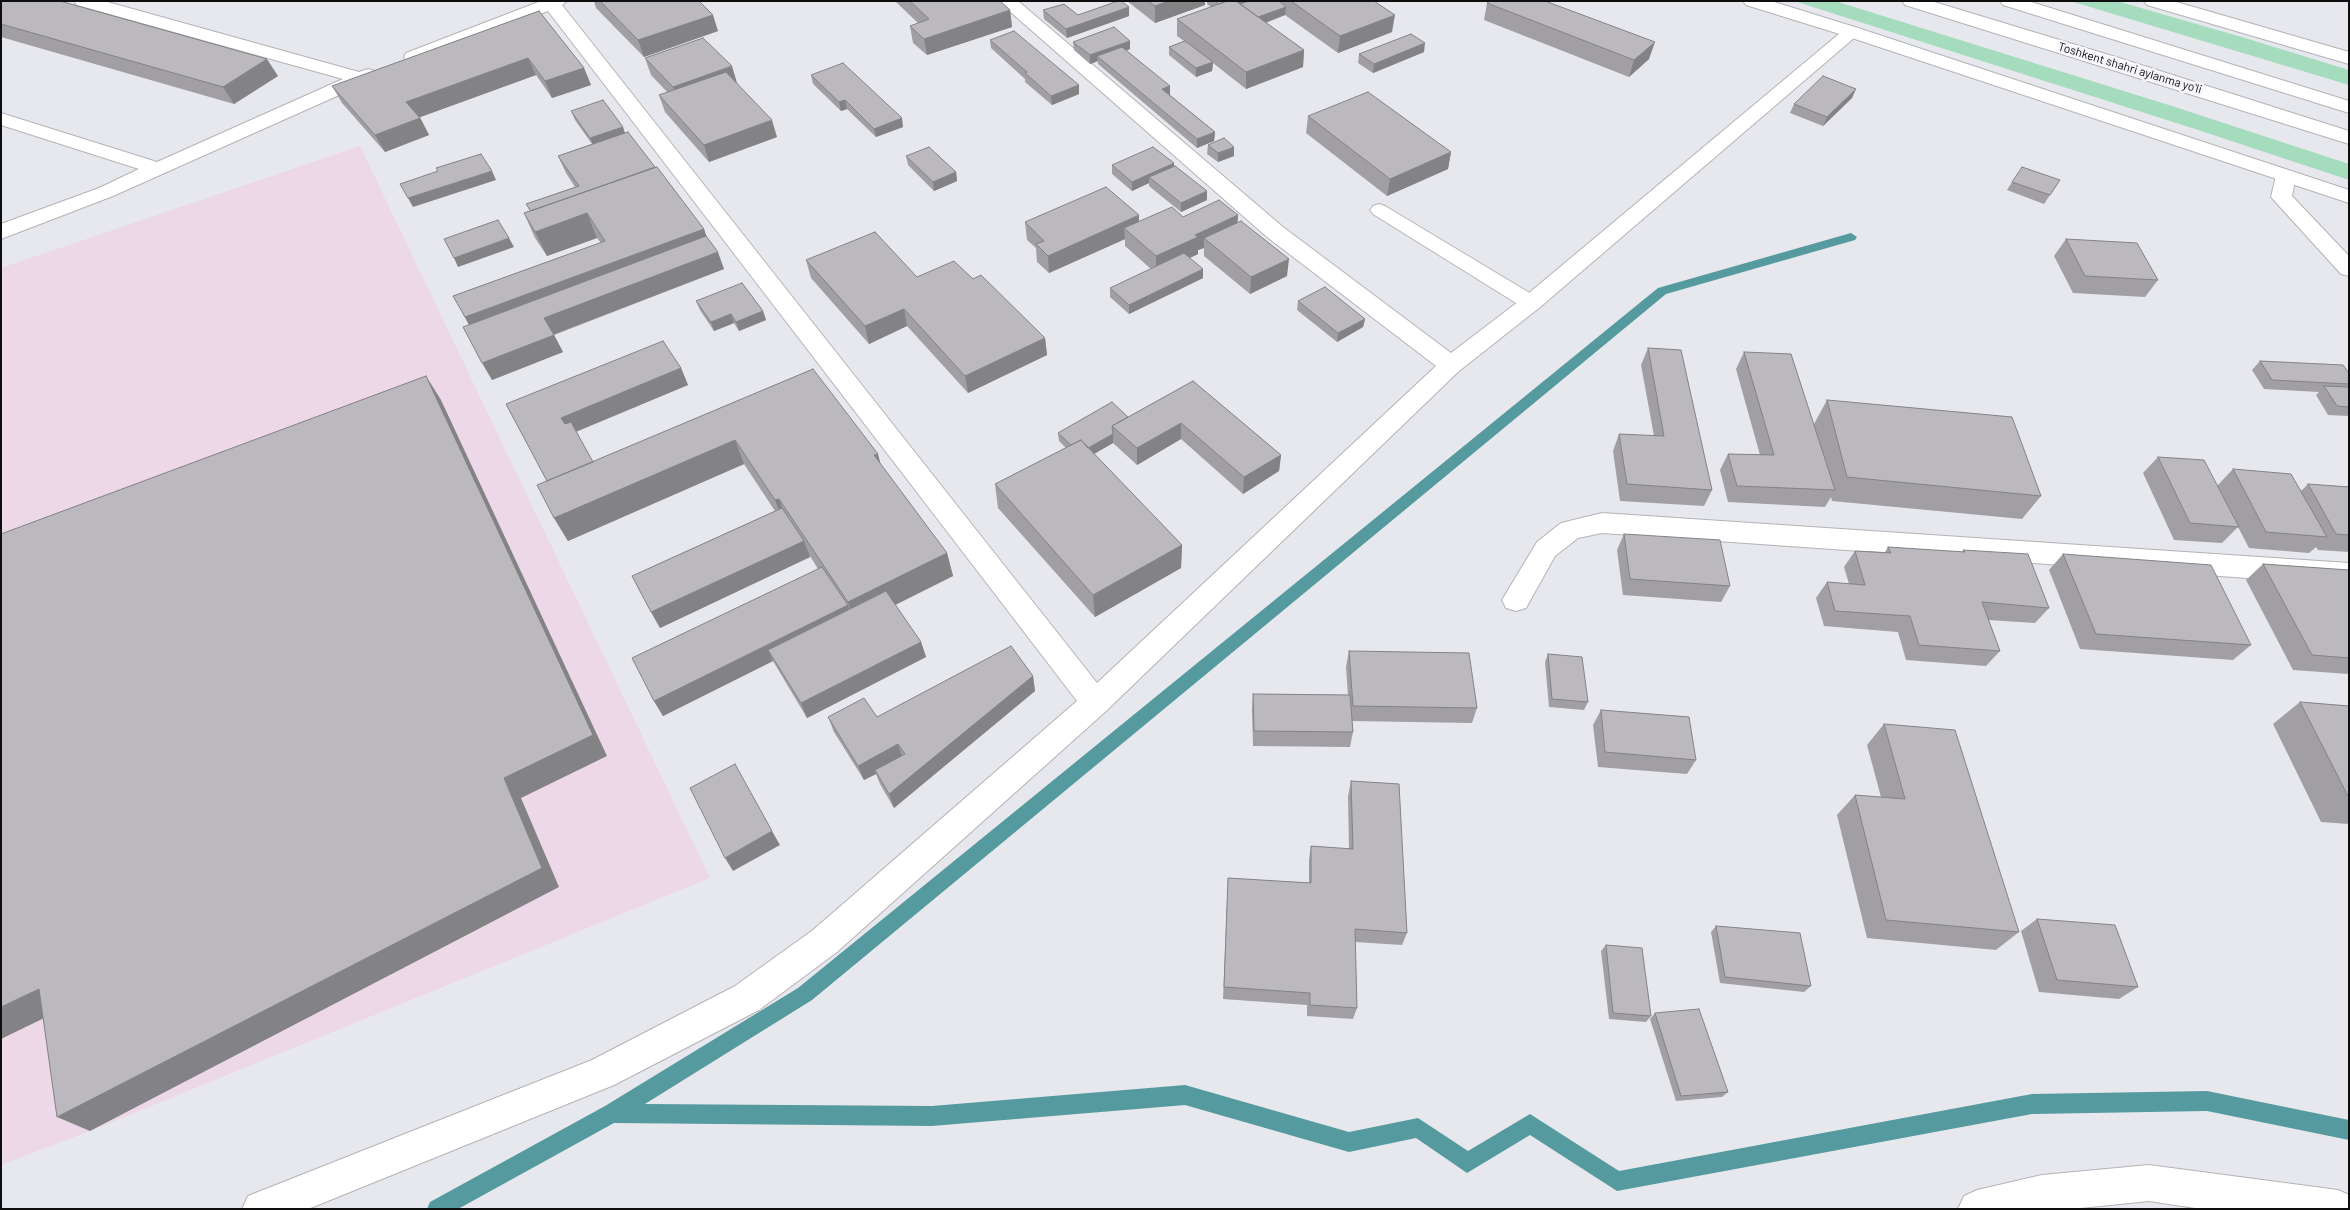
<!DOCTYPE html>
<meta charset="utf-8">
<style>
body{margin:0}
#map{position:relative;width:2350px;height:1210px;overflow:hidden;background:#e7e8ed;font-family:Barlow,sans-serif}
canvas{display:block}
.frame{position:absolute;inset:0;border:2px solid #0e0e0f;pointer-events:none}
</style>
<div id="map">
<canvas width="2350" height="1210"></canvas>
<div class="frame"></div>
</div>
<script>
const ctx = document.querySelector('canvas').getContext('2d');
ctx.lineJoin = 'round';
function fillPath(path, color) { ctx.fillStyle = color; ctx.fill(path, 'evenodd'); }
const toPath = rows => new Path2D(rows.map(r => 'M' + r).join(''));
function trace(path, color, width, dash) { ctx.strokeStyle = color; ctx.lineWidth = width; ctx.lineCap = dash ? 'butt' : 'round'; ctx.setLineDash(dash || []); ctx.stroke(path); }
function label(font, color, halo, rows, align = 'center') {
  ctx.font = font + ' Barlow,sans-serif'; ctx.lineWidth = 5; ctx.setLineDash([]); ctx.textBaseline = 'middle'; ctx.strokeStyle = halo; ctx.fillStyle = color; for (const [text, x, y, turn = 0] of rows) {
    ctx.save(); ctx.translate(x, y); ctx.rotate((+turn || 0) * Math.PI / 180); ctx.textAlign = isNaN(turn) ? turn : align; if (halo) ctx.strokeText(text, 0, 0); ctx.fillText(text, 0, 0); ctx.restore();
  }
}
const industrial = toPath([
 [360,146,710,878,90,1131,1,1165,1,268]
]);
const green = toPath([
 [1794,1,1835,1,2172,106,2349,164,2349,180,2192,128],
 [2070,1,2117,1,2245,38,2349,70,2349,85]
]);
const stream = toPath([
 [1851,233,1857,237,1855,240,1666,294,812,1000,645,1104,932,1106,1185,1085,1349,1132,1418,1118,1468,1151,1530,1114,1619,1171,2032,1094,2207,1091,2349,1120,2349,1140,2207,1111,2032,1114,1617,1191,1530,1135,1467,1173,1416,1138,1349,1152,1185,1105,932,1126,614,1123,458,1209,427,1209,430,1202,605,1106,798,988,1658,288,1851,233]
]);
const lane = toPath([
 [1379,204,1385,206,1538,298,1541,303,1538,308,1531,309,1524,308,1373,214,1370,210,1373,206,1379,204]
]);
const street = toPath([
 [74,1,104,1,359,72,368,69,375,71,377,75,375,79,113,196,1,239,1,224,99,188,139,169,1,125,1,113,157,162,343,79,77,5,74,1],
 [541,1,567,1,562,5,1097,683,1436,366,1267,237,998,1,1018,1,1283,227,1451,353,1523,298,1846,28,1852,27,1858,28,1861,32,1539,308,1459,371,1105,712,837,952,759,1010,614,1085,308,1209,242,1209,248,1196,592,1060,735,986,813,930,1077,701,548,11,420,61,413,63,406,61,404,57,406,53,541,1],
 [2286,170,2293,172,2296,176,2292,196,2349,256,2349,276,2341,274,2271,197,2276,176,2279,172,2286,170],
 [1602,513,2349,563,2349,585,1602,533,1578,538,1555,556,1526,608,1516,611,1506,608,1502,600,1537,542,1561,523,1602,513],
 [2149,1165,2338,1190,2349,1195,2349,1209,2202,1209,2149,1201,2071,1209,1958,1209,1964,1196,1977,1190,2042,1175,2149,1165]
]);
const highway = toPath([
 [1743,1,1771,1,1858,28,2349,190,2349,203,1846,36,1746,5,1743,1],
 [1902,1,1931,1,2119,58,2349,131,2349,144,1905,5,1902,1],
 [2000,1,2028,1,2349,101,2349,113,2003,5,2000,1],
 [2144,1,2173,1,2349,52,2349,64,2147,5,2144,1]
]);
const wall = toPath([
 [1,1,278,76,234,104,1,37],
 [594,1,699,1,718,31,644,57,596,8],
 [896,1,1000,1,1010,10,1012,27,927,55,913,43,910,26,918,23,896,2],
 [1127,1,1205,1,1205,5,1155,23],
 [1207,1,1374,1,1392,32,1338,53,1285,15,1266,23,1304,50,1303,67,1246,89,1213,63,1212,71,1196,77,1169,55,1169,47,1184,41,1177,36,1177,19,1211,7,1207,4],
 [1487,3,1649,59,1629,77,1484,20],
 [1043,10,1078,15,1129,16,1067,38,1044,19],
 [539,11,584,68,591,85,552,98,536,75,420,117,429,135,385,152,342,103,332,86],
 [990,40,1079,94,1052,105,1025,82,1025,79,991,48],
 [1073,42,1130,49,1126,51,1170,86,1170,95,1215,132,1214,141,1197,148,1098,64,1098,61,1090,64,1074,50],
 [1424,52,1373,73,1358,63,1359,54],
 [645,58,737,83,777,137,709,162,665,112,659,95,668,93,651,75],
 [811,75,903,127,876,137,847,109,841,111,813,84],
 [1852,98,1823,126,1790,113,1794,104],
 [571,111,625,133,655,167,704,229,706,236,724,269,554,335,563,352,492,380,469,325,453,296,601,243,597,238,547,256,535,238,524,213,530,211,526,204,575,187,566,173,558,156,592,144,575,120],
 [1308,116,1451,152,1448,169,1387,196,1306,133],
 [1208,145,1234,156,1218,162,1207,154],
 [906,156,956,172,957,181,934,191,908,165],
 [1112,165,1174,166,1207,200,1181,212,1149,186,1149,183,1132,191,1112,174],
 [2060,180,2044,204,2007,190,2012,182],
 [1238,215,1237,222,1287,276,1250,294,1204,256,1204,248,1198,250,1198,254,1190,258,1203,278,1129,314,1110,297,1110,288,1151,269,1125,246,1125,239,1049,273,1037,262,1036,248,1027,240,1025,222,1139,222,1183,217],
 [2066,239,2158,280,2145,297,2073,293,2054,256],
 [806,260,917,277,973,279,1045,338,1047,355,968,393,907,326,869,344,811,278],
 [696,301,763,311,766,320,739,331,734,323,714,331,700,310],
 [1298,301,1365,319,1363,327,1337,342,1297,310],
 [1648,348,1712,490,1704,506,1620,501,1613,451,1619,434,1654,436,1641,365],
 [1744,352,1814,424,1827,400,2041,496,2022,519,1832,501,1831,497,1825,507,1728,502,1720,470,1728,454,1760,455,1736,369],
 [2260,361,2349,373,2349,416,2328,415,2316,395,2319,392,2264,389,2252,370],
 [681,368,688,385,576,432,593,462,813,369,880,464,947,553,953,576,895,605,921,642,926,657,807,718,773,661,663,716,654,701,818,569,810,556,810,557,660,628,632,576,775,511,744,464,568,541,554,518,547,481,506,404],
 [1193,381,1281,455,1279,471,1243,494,1181,439,1137,465,1113,443,1094,454,1182,545,1181,568,1095,617,998,508,995,484,1066,448,1059,441,1058,433,1128,417],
 [2158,457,2217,486,2233,469,2301,491,2308,484,2349,487,2349,552,2318,550,2316,547,2309,553,2249,548,2238,527,2222,543,2174,540,2143,473],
 [1624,534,1730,586,1721,602,1623,595,1617,550],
 [1888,547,1962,552,1963,550,2049,608,2035,623,1988,620,2000,651,1986,666,1906,660,1898,632,1824,626,1816,598,1827,582,1849,584,1844,567,1855,551,1885,552],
 [2063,554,2251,645,2233,660,2080,649,2049,570],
 [2263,564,2349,570,2349,674,2293,670,2246,580],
 [1349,651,1477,708,1472,723,1352,721,1353,732,1350,747,1253,746,1252,709,1253,694,1348,695,1346,667],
 [1548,654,1588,702,1584,710,1549,707,1545,662],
 [1033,676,1035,691,894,808,880,784,876,774,864,780,834,732,828,717,877,717],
 [2300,702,2349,706,2349,824,2321,822,2273,724],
 [1601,710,1696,760,1687,774,1598,767,1593,725],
 [1884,724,2019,932,1996,950,1867,938,1837,815,1855,795,1881,797,1867,745],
 [1351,781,1407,933,1402,945,1355,942,1357,1008,1353,1019,1307,1016,1307,1005,1223,999,1228,878,1309,883,1309,860,1311,846,1349,849,1348,796],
 [2037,919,2138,987,2119,999,2039,992,2021,931],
 [1716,926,1811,986,1804,992,1720,983,1711,932],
 [1606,945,1651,1016,1646,1022,1609,1019,1601,951],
 [1655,1013,1728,1092,1722,1097,1676,1101,1650,1019]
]);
const shadedWall = toPath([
 [1169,1,1205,1,1205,5,1155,23,1155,6],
 [1242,1,1263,1,1224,8],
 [1129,7,1129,16,1067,38,1066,29],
 [1286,7,1285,15,1250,28,1250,20],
 [1010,10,1012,27,927,55,924,39],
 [713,15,718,31,644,57,638,40],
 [1395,15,1392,32,1338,53,1340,36],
 [1130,41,1130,49,1102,59,1097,56,1098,61,1090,64,1090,55],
 [1655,42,1649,59,1629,77,1634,60],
 [1425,43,1424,52,1373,73,1374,64],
 [1304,50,1303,67,1246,89,1246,72],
 [528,58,536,75,415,119,406,102],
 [267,59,278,76,234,104,223,87],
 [1213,62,1212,71,1196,77,1196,68],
 [732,66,737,83,679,104,673,87],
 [584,68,591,85,552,98,545,81],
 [1079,85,1079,94,1052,105,1051,96],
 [1170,86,1170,95,1162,89],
 [1856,89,1852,98,1823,126,1827,117],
 [845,100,847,109,841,111,839,102],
 [420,118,429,135,385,152,375,135],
 [902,118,903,127,876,137,874,129],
 [772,120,777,137,709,162,704,145],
 [623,127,626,136,594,147,590,138],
 [1215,132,1214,141,1197,148,1197,139],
 [1234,147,1234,156,1218,162,1218,153],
 [1451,152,1448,169,1387,196,1390,179],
 [1174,163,1174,172,1149,177,1149,183,1132,191,1132,182],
 [492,171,496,180,413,207,408,198],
 [956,172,957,181,934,191,933,182],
 [1207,191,1207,200,1181,212,1181,203],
 [587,213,597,238,547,256,535,232,535,218],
 [1139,215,1139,232,1124,228,1125,239,1049,273,1048,256],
 [1238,215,1237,232,1204,238,1204,248,1198,250,1198,254,1156,273,1156,256,1195,235],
 [704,229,712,253,478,342,465,317],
 [509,238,514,247,458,267,454,258],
 [718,252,724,269,552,335,544,318],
 [1289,259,1287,276,1250,294,1251,277],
 [1203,269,1203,278,1129,314,1129,305],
 [904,309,907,326,869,344,865,326],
 [763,311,766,320,739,331,736,322],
 [731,314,734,323,714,331,711,322],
 [1365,319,1363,327,1337,342,1338,333],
 [554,335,563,352,492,380,482,363],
 [1045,338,1047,355,968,393,965,376],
 [681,368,688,385,570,434,561,418],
 [426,376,441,400,607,756,521,798,559,887,90,1131,57,1117],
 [1181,423,1181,439,1137,465,1137,448],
 [1113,434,1113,443,1080,462,1079,453],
 [735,440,744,464,568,541,554,518],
 [878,454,884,477,874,455],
 [1281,455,1279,471,1243,494,1244,477],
 [779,499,787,522,784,524,775,500],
 [804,541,810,557,660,628,651,612],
 [1182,545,1181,568,1095,617,1093,595],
 [947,553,953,576,855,625,848,602],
 [848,605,853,621,768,650,773,661,663,716,654,701],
 [921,642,926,657,807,718,801,703],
 [1033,676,1035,691,894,808,889,794],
 [898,744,903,759,875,770,876,774,864,780,858,766],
 [772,831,780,845,733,871,725,858],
 [39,989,71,1005,1,1039,1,1007]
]);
const building = toPath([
 [1,1,60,1,267,59,223,87,1,24,1,1],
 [600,1,699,1,713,15,638,40,600,1],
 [910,1,1000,1,1010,10,924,39,910,26,929,19,910,1],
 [1118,1,1121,1,1129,7,1066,29,1043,10,1064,4,1078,15,1118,1],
 [1148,1,1169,1,1155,6,1148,1],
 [1215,1,1227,1,1219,4,1215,1],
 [1227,1,1236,1,1304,50,1246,72,1177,19,1227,1],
 [1249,1,1279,1,1286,7,1258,17,1240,4,1249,1],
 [1291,1,1374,1,1395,15,1340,36,1291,1],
 [1490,1,1545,1,1655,42,1634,60,1487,3,1490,1],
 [539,11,584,68,545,81,528,58,406,102,420,118,375,135,332,86,539,11],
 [1114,27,1130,41,1090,55,1073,42,1114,27],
 [1014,31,1079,85,1051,96,1025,73,1027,72,990,40,1014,31],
 [1411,34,1425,43,1374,64,1359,54,1411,34],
 [703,38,732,66,673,87,645,58,703,38],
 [1185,41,1213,62,1196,68,1169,47,1185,41],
 [1122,47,1170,86,1162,89,1215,132,1197,139,1097,56,1122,47],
 [843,63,902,118,874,129,845,100,839,102,811,75,843,63],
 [726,72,772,120,704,145,659,95,726,72],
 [1823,76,1856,89,1827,117,1794,104,1823,76],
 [1368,92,1451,152,1390,179,1308,116,1368,92],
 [603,100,623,127,590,138,571,111,603,100],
 [628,132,655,167,531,211,526,204,579,186,558,156,628,132],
 [1224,138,1234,147,1218,153,1208,145,1224,138],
 [929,147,956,172,933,182,906,156,929,147],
 [1153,147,1174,163,1132,182,1112,165,1153,147],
 [481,154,492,171,408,198,400,184,438,171,436,168,481,154],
 [1175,166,1207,191,1181,203,1149,177,1175,166],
 [657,167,704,229,465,317,453,296,605,241,587,213,535,232,524,213,657,167],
 [2022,167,2060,180,2050,195,2012,182,2022,167],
 [1106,187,1139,215,1048,256,1036,244,1044,241,1025,222,1106,187],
 [1219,200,1238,215,1195,235,1198,237,1156,256,1124,228,1172,207,1183,217,1219,200],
 [498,220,509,238,454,258,444,239,498,220],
 [1241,221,1289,259,1251,277,1204,238,1241,221],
 [875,232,917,277,954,261,973,279,981,275,1045,338,965,376,904,309,865,326,806,260,875,232],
 [706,236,718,252,544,318,554,335,482,363,463,327,706,236],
 [2066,239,2137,243,2158,280,2085,276,2066,239],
 [1184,253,1203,269,1129,305,1110,288,1184,253],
 [742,283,763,311,736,322,731,314,711,322,696,301,742,283],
 [1325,287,1365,319,1338,333,1298,301,1325,287],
 [663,341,681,368,561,418,565,424,571,422,593,462,547,481,506,404,663,341],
 [1648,348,1681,350,1712,490,1627,484,1619,434,1664,436,1648,348],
 [1744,352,1791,354,1835,490,1737,486,1728,454,1774,455,1744,352],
 [2260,361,2343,365,2349,373,2349,384,2272,380,2260,361],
 [813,369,878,454,874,455,947,553,848,602,779,499,775,500,735,440,554,518,537,485,813,369],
 [426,376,593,735,504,778,542,868,57,1117,39,989,1,1007,1,534,426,376],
 [1193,381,1281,455,1244,477,1181,423,1137,448,1112,426,1193,381],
 [2324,386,2349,387,2349,407,2337,406,2324,386],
 [1827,400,2012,417,2041,496,1847,477,1827,400],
 [1112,402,1128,417,1112,426,1113,434,1088,448,1081,440,1071,445,1058,433,1112,402],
 [1081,440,1182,545,1093,595,995,484,1081,440],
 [2158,457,2204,460,2239,527,2190,523,2158,457],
 [2233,469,2291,474,2327,537,2266,532,2233,469],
 [2308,484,2349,487,2349,535,2336,534,2308,484],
 [782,508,804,541,651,612,632,576,782,508],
 [1624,534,1720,540,1730,586,1630,579,1624,534],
 [1888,547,1965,552,1963,550,2028,554,2049,608,1982,602,2000,651,1919,645,1910,616,1835,611,1827,582,1865,585,1855,551,1891,553,1888,547],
 [2063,554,2211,565,2251,645,2096,634,2063,554],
 [2263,564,2349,570,2349,658,2312,655,2263,564],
 [822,567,848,605,654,701,632,658,822,567],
 [886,591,921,642,801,703,768,650,886,591],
 [1011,646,1033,676,889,794,875,770,905,754,898,744,858,766,828,717,864,698,877,717,1011,646],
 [1349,651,1469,653,1477,708,1353,706,1349,651],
 [1548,654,1582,657,1588,702,1552,699,1548,654],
 [1253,694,1350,695,1353,732,1254,731,1253,694],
 [2300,702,2349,706,2349,798,2300,702],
 [1601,710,1689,717,1696,760,1605,752,1601,710],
 [1884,724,1955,730,2019,932,1886,920,1855,795,1905,799,1884,724],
 [735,764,772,831,725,858,690,788,735,764],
 [1351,781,1399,784,1407,933,1355,929,1357,1008,1310,1005,1310,993,1224,987,1228,878,1311,883,1311,846,1353,849,1351,781],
 [2037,919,2115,925,2138,987,2057,980,2037,919],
 [1716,926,1800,933,1811,986,1725,977,1716,926],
 [1606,945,1642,948,1651,1016,1613,1013,1606,945],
 [1699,1009,1728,1092,1681,1096,1655,1013,1699,1009]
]);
const farStreetnames = [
 ["Toshkent shahri aylanma yoʻli",2130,68,17]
];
fillPath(industrial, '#ecd8e7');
fillPath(green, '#a6dcbe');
fillPath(stream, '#559a9e');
trace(lane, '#b3b3b8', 2);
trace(street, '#b3b3b8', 2);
trace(highway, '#b3b3b8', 2);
fillPath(lane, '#fff');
fillPath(street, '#fff');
fillPath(highway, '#fff');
fillPath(wall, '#a19fa3');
fillPath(shadedWall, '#838285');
fillPath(building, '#bbb9be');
trace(building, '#838285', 1);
label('12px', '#0e0e0f', '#f5f5fb', farStreetnames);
</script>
